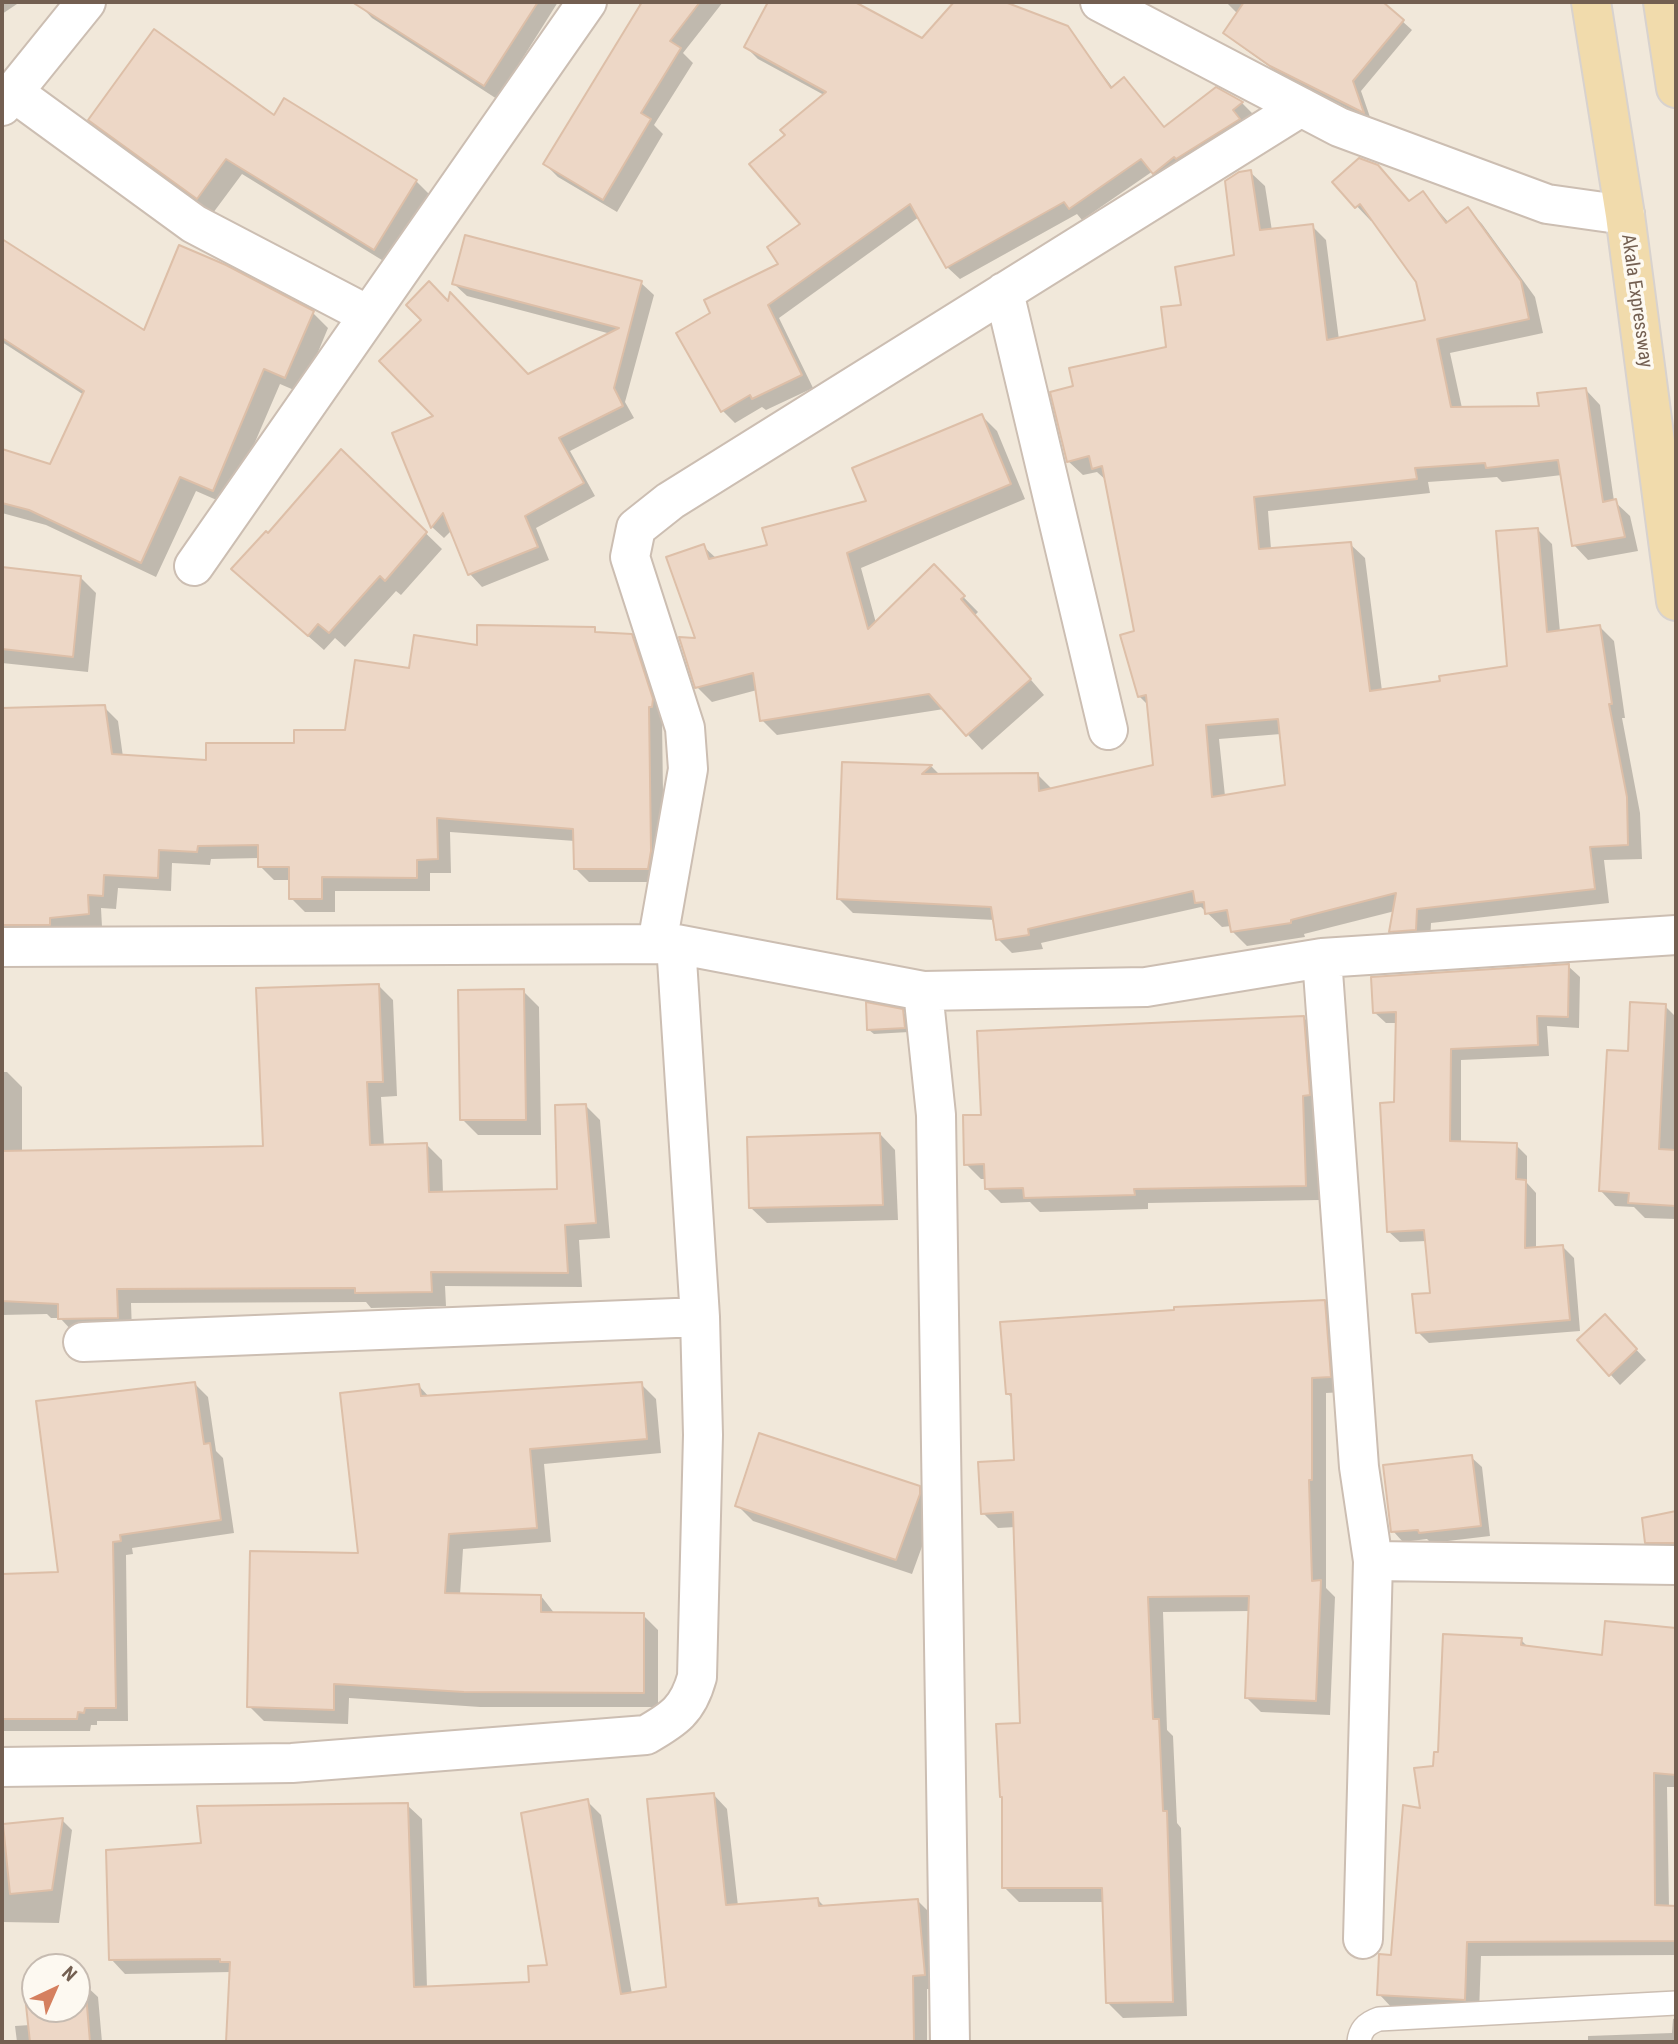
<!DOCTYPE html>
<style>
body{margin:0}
#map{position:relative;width:1678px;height:2044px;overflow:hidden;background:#faf5eb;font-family:"Roboto Condensed",sans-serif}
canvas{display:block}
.frame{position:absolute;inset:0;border:4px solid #735f51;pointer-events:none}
.north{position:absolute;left:21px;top:1953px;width:70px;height:70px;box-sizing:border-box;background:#fdf9f1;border:2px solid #c6bbb1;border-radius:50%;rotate:44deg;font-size:19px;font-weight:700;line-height:28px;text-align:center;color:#735f51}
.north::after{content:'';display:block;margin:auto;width:24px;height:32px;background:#d5805f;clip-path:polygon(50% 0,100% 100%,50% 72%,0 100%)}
</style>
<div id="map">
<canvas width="1678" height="2044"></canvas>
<div class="frame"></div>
<div class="north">N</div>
</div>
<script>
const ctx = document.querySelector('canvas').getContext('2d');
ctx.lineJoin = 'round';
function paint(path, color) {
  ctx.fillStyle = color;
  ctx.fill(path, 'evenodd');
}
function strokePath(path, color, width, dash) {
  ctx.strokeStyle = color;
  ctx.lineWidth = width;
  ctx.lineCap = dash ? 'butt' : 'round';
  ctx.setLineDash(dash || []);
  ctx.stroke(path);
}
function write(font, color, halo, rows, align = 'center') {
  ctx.font = font + ' "Roboto Condensed",sans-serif';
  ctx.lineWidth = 7;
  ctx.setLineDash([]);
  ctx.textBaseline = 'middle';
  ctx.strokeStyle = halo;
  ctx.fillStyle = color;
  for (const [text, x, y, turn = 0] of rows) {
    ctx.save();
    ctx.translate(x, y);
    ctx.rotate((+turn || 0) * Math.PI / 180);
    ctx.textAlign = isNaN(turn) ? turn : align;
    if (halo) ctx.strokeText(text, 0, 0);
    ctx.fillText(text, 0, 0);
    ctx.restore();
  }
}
paint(new Path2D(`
 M2,2H1676V2042H2ZM35,1967H77V2009H35Z`), '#f1e8da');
paint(new Path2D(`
 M2,2H20L2,14Z
 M357,2H558L497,99L372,18Z
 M637,2H723L683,53L693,63L654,125L663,134L617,212L558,177L545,164L641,6Z
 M770,2H851L922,41L956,2H1002L1067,27L1113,88L1124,79L1165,128L1216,89L1242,103L1254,115L1167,185L1153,171L1082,220L1077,214L960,279L947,267L919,217L779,318L813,388L766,410L762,407L735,423L723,411L712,313L781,265L802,224L787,135L824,95L758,59L746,47Z
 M1226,2H1337L1353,15L1365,2H1381L1412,30L1361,91L1371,120L1281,75L1235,42L1226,33L1238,14Z
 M284,101L416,181L432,197L390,265L242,174L213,213L106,135L91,120L274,117Z
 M1377,166L1410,202L1423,193L1449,223L1468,209L1482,224L1535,297L1543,333L1450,353L1462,408H1541L1586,390L1600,405L1614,501L1630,516L1638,551L1588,560L1574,545L1562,475L1502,482L1497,477L1428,482L1430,493L1268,511L1271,549L1350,544L1365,558L1382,691L1442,683L1509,667L1538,530L1552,544L1560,632L1599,626L1614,641L1625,718H1622L1640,813L1642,859L1604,860L1609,903L1431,923L1430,944L1405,945L1391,931L1395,911L1304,934L1305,937L1247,946L1232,931L1231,926L1222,927L1201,907L1041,943L1043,949L1012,953L998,939L995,920L853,913L838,898L844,764L932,767L941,776L1038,775L1053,790L1155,767L1149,706L1139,696L1136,632L1107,481L1097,472L1083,475L1068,461L1075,388L1168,348L1183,307L1236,257L1250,172L1265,186L1272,231L1312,226L1326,240L1339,340L1427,322L1418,282L1373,219L1371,221L1334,182ZM1281,734L1287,786L1225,796L1219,739Z
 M2,241L144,332L313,313L328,328L301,393L280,384L228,505L196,491L156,577L46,525L2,513V451L51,466L84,395L2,342Z
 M641,283L654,295L625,402L634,418L570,451L595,496L536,528L549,560L482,587L470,574L452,530L444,538L432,527L394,434L528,376L611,334L467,296L454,284Z
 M982,416L997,431L1025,499L861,568L876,623L934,567L978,612L975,615L1044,695L982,750L944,709L777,735L762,720L757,690L712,702L697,687L703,546L717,559L769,546L868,502Z
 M341,451L442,549L401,595L396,591L345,647L335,638L324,650L249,584L268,536Z
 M2,569L80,577L96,593L88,672L2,663Z
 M594,629L598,634L631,636L645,650L662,720L664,866L662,882H589L575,868V841L450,832L451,873H430V891H335V912H305L291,898V880H274L260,866V858L211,859L210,865L172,863L171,891L118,888L116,909L101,908L102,927L2,942V781H37L2,770V709L104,707L118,721L123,757L208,762L346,731L410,670L478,647Z
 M1568,966L1580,977L1579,1028L1547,1026L1549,1056L1461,1060V1143L1516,1145L1527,1156V1183L1536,1193V1249L1563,1247L1574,1258L1580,1331L1429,1343L1418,1332L1432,1295L1427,1241L1400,1242L1388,1231L1398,1023H1386L1374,1012Z
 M378,985L393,1000L397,1096L381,1097L384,1146L427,1145L442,1160L443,1194L559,1191L585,1105L600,1120L610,1238L579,1240L582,1287L445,1286L446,1306L371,1308L366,1302L131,1303L132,1332L75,1334L60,1318H51L47,1314L2,1315V1072H7L22,1087V1153L265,1148Z
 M523,991L539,1007L541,1135H478L462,1119Z
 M1665,1006L1676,1017V1219L1645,1218L1634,1207L1615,1206L1601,1191L1629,1053Z
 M902,1011L907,1016L909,1032L874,1034L869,1030Z
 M1304,1018L1318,1032L1320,1200L1148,1203V1209L1040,1212L1030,1202L1001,1203L986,1188V1179H981L966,1164L983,1116L1152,1023Z
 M880,1134L895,1150L898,1220L767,1223L751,1208Z
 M1324,1301L1339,1316L1345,1392L1326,1393V1588L1335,1597L1330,1715L1261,1712L1246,1697L1250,1611L1163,1612L1167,1730L1173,1736L1177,1823L1181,1828L1187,2016L1123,2018L1108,2003L1104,1902H1019L1004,1887L1022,1725L1016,1527L998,1528L983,1513L1015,1462L1013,1399L1008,1394Z
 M1615,1327L1646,1360L1620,1385L1610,1374Z
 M195,1384L208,1397L216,1451L223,1458L234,1533L132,1548L133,1554L126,1555L128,1721H97V1725H91L90,1731H2V1576L60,1574Z
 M641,1384L656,1399L661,1453L544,1464L551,1542L463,1549L460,1595L541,1596L555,1614L643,1615L658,1630V1707H480L349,1698L348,1724L264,1721L249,1706L360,1555L419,1386L430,1398Z
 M1471,1457L1482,1467L1490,1536L1431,1543L1427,1539L1403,1542L1393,1531Z
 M919,1487L935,1503V1511L912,1574L753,1521L737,1505Z
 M1676,1513V1557L1661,1556L1646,1542L1643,1519Z
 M1607,1622L1676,1629V1787H1667L1669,1908H1676V1991L1675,1955L1481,1956L1479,2013L1393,2009L1379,1994L1392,1956L1422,1810L1439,1753L1521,1640L1529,1648L1603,1657Z
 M713,1794L727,1809L738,1906L818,1900L825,1907L918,1901L932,1915L938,1989H927V2042H228L231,1972L125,1974L111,1959L203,1844L407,1805L422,1819L427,1988L531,1984L549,1967L587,1801L601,1815L632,1994L668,1989Z
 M62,1820L72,1830L59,1923L2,1922V1826Z
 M77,1984H84L98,1997L102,2042H17L15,2026L30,2025L35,1988V2009H77Z
 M1676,2018V2042H1588V2036L1672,2033L1673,2019Z`), '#0003');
const building = new Path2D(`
 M352,2H538L484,86Z
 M642,2H700L670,41L681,48L641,113L651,119L603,200L543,164Z
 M768,2H855L922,38L954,2H1005L1068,26L1111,88L1124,77L1164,127L1216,87L1243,102L1233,110L1240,119L1176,159L1174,157L1153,174L1141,159L1069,209L1064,202L946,268L910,204L768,305L802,375L752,399L750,395L721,412L676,333L710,313L704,300L778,264L767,247L800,224L749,164L785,135L780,130L826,92L744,47Z
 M1244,2H1383L1404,20L1353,81L1364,113L1270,66L1223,33Z
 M154,29L274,115L284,98L417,180L374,250L226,159L197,199L88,120Z
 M1359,158L1378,165L1409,201L1423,191L1446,223L1468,207L1521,281L1529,319L1437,339L1451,407L1539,406L1537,393L1586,388L1603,502L1616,499L1625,537L1572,546L1558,460L1486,468L1485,463L1415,468L1417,479L1254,497L1259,549L1351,542L1370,691L1440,681L1439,676L1507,666L1496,531L1538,528L1547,632L1600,625L1612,704H1609L1627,797L1628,845L1590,847L1595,889L1417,909L1416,930L1389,932L1396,893L1291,920V923L1231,932L1227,910L1205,914L1204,902L1195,903L1193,891L1028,929L1029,935L996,940L991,907L837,899L842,762L932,765L922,774L1038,773L1039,791L1153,765L1146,695L1138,697L1120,635L1134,631L1102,466L1092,469L1089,456L1067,462L1050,392L1073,386L1069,368L1166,347L1161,307L1181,305L1175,267L1234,255L1225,181L1239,172L1251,170L1260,230L1313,224L1327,340L1425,320L1416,282L1360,204L1355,208L1332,182ZM1278,719L1285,785L1212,797L1206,725Z
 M465,235L642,281L614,388L623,406L559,438L584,483L525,516L538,547L468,575L443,513L431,528L392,433L433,416L379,361L421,320L406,305L429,281L448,301L450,292L528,374L619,328L452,284Z
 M2,239L144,330L179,245L226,265L314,311L285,378L264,369L213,491L180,477L141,563L29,510L2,503V449L50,464L84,391L2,338Z
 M982,414L1011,484L847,553L868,629L934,564L965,596L961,599L1031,679L966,736L929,694L760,721L753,673L695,688L679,637L695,638L666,557L704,544L709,559L767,545L762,528L866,501L852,468Z
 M341,449L427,532L385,581L380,576L329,633L318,624L308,636L231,569L266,531L268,533Z
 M2,567L81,576L73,657L2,649Z
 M477,625L595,627V632L632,634L653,699L652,707H649L651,851L648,869H574L573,829L437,818L438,859L417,860V878L322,877V899H289V867H258V845L198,846L197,852L159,850L158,878L104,875L103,896L88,895L89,914L50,918V925H2V708L105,705L112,754L206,760V743H294V730H345L355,660L409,668L414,635L477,645Z
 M1569,964L1568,1017L1537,1016L1538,1045L1451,1049L1450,1141L1517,1143L1516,1179L1526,1180L1525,1248L1563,1245L1570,1320L1416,1333L1412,1294L1430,1293L1424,1230L1387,1232L1380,1103L1394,1102L1396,1012L1373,1013L1371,977Z
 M379,984L383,1082H367L370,1145L427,1143L429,1192L557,1189L555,1105L586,1104L596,1223L565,1225L568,1273L431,1272L432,1292L355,1293V1288L117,1289L118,1318L58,1319V1304L2,1301V1151L263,1146L256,988Z
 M524,989L526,1120H460L458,990Z
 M866,1002L903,1009L905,1028L867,1030Z
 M1630,1002L1666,1004L1659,1149L1676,1150V1206L1628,1203L1629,1193L1599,1191L1607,1050L1628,1051Z
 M1304,1016L1310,1095L1303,1096L1306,1186L1134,1189L1135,1195L1024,1198L1023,1188L985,1189L984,1164L964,1165L963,1115H981L977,1031Z
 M880,1133L883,1205L749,1208L747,1137Z
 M1325,1300L1331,1377L1312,1378V1480H1309L1312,1581L1321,1580L1316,1701L1245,1698L1249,1596L1148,1597L1153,1719H1159L1163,1811H1167L1173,2002L1106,2003L1102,1888H1002V1797H1000L996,1724L1020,1723L1013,1512L981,1514L978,1462L1014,1460L1011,1394H1006L1000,1322L1174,1310V1307Z
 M1605,1314L1637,1349L1609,1376L1577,1340Z
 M195,1382L204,1444L210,1443L221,1520L120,1535L121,1541L113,1542L116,1708H85L84,1713L78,1712L77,1719H2V1574L58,1572L36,1401Z
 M642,1382L647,1439L530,1449L537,1528L449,1534L445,1593L541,1595V1612L644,1613V1693L464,1692L334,1684V1710L247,1707L250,1551L358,1553L340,1393L419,1384L421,1396Z
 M759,1433L920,1486V1494L896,1560L735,1506Z
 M1472,1455L1481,1526L1419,1533L1418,1530L1391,1532L1383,1465Z
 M1676,1511V1543H1645L1642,1518Z
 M1605,1621L1676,1628V1775L1654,1773L1655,1905L1676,1906V1941L1467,1942L1465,2000L1377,1995L1379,1954L1391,1955L1403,1805L1420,1808L1414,1768L1433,1766L1434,1752H1438L1443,1634L1522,1638L1521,1645L1602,1655Z
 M714,1793L726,1905L818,1898L819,1906L918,1899L925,1975L913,1976L914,2042H226L230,1962H220V1959L109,1960L106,1850L201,1843L197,1806L408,1803L414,1987L529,1982L528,1966L547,1965L521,1813L588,1799L621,1994L666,1987L647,1799Z
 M63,1818L52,1890L10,1894L3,1824Z
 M85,1982L90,2042H30L24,1987L35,1986V2009H77V1983Z`);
paint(building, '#edd7c6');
strokePath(building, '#ddbfa8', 2);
const lane = new Path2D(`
 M1359,2042C1360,2029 1367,2023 1379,2019L1676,2003`);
const street = new Path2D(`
 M1100,2L1339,127L1547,204L1625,215
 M13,92L194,224L368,315
 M2,106L86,2
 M1004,292L1108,730
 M194,566L587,2
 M657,944L688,769L685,728L630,557L636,528L670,501L1301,107
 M2,947L676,944L923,991L1146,987L1322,958L1676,935
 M1322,958L1359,1467L1373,1561L1363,1939
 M923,991L936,1115L950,2042
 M83,1342L700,1317
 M1373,1561L1676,1565
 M2,1767L292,1763L646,1735C674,1719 688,1710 697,1677L703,1435L700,1317L676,944`);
const primary = new Path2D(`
 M1591,2L1625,215L1676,601
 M1663,2L1676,88`);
strokePath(lane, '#ccbeb2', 26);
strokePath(street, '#ccbeb2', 42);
strokePath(primary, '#d8d2ce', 42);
strokePath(lane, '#fff', 23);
strokePath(street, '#fff', 38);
strokePath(primary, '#f1dbac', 38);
write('19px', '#735f51', '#fdf9f1', [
 ["Akala Expressway",1636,301,82]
]);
</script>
